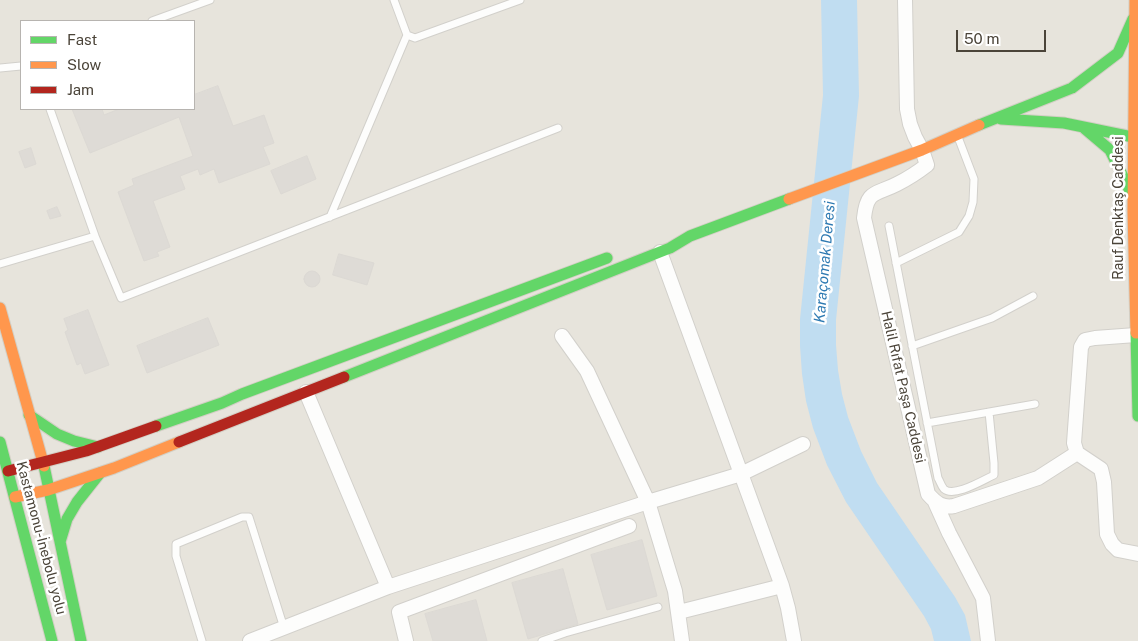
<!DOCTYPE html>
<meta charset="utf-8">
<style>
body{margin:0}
#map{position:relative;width:1138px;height:641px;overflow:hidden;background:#f4f2ee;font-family:"Public Sans",sans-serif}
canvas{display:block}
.legend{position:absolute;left:20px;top:20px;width:175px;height:90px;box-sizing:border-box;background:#fff;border:1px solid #b7b4b0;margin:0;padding:6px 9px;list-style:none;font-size:15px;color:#4b4439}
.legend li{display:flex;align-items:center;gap:10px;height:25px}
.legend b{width:25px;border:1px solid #b7b4b0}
.scale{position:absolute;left:956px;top:30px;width:90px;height:22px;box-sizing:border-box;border:2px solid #4b4439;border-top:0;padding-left:6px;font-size:15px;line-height:18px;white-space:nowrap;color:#4b4439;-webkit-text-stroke:4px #fff;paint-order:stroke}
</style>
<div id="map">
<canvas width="1138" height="641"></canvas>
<ul class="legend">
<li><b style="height:6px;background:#63d668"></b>Fast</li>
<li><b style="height:6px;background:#ff974d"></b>Slow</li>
<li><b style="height:6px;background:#b3261e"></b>Jam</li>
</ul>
<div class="scale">50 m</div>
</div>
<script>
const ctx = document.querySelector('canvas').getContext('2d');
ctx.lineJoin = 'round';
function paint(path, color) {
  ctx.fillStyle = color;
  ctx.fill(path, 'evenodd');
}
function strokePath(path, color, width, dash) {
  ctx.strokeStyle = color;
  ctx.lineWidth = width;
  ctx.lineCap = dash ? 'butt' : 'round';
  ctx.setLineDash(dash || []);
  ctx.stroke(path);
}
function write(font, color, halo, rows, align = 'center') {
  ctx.font = font + ' "Public Sans",sans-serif';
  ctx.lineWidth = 5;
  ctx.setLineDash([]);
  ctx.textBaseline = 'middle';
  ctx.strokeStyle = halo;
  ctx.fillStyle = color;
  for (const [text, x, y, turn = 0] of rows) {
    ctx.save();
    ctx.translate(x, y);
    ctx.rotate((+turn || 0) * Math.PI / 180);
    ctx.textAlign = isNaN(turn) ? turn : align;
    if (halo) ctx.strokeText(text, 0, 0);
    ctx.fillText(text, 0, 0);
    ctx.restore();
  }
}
paint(new Path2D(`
 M0,0H1138V641H0ZM21,21H194V109H21Z`), '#e7e4dc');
paint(new Path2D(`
 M821,0H857L859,96L836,320V345L838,370L842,394L848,417L861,451L877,483L955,597L965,615L971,641H934L931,629L924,616L846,502L827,465L813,428L806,401L802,374L800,346V319L823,95Z`), '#c0ddf1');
const building = new Path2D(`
 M218,86L233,126L264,115L274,143L263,147L270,164L219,183L214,169L200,175L198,169L180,176L185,189L153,201L170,247L157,252L159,256L144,261L118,192L134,185L132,179L193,156L179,117L90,153L72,109H102L104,115L119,109H194V95Z
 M31,148L36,164L25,168L19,152Z
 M307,156L316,179L281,194L271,171Z
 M57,207L61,216L50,219L47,211Z
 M339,254L374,263L367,285L333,275Z
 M304 279a8 8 0 1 1 16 0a8 8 0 1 1-16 0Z
 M88,310L109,365L85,374L81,363L77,365L65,332L68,330L64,319Z
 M208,318L219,345L147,373L137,346Z
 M642,540L657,596L607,610L591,555Z
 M563,569L578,624L528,639L512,583Z
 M476,600L487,641H433L425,614Z`);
paint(building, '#dedbd6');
strokePath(building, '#dcd9d4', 1);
const lane = new Path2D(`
 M394,0L407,35L415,38L520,0
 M152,21L210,0
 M0,68L21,66
 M330,217L407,35
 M889,226L938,478C940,481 941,486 944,489C954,498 983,480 994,475V463L989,412
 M95,236L121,298L558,128
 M896,263L959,232L969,216L973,202L974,179L958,137
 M0,264L95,236L50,109
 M912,346L992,318L1033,296
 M927,423L1035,404
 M202,641L176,556V544L242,517H249L284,628
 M542,641L565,633L658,607`);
const street = new Path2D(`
 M905,0L907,109L910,124L915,137L922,150L927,165C918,172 907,179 897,184C876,195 867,189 864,218L928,494C936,503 942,508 954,506L1038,478L1077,453
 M660,252L782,586L788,608L794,641
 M1136,335L1095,338L1085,340L1081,347L1074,443L1077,453L1101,469L1104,482L1107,534L1112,544L1118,550L1138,554
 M562,336L587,371L648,502L675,591L682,641
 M935,502L949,533L983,598L988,641
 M388,587L648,502L741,474L803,444
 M679,612L782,586
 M250,641L388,587L306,392
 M406,641L399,612L629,526`);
const fast = new Path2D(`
 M1001,119L1064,123L1138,138
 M979,125L1072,88L1118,53L1133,19
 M1084,128L1110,150L1133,197
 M1136,333L1138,416
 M344,377L670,248L690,236L789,199
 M29,415L57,434L74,441L98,447
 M156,426L222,403L242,394L607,258
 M0,442L52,641
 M44,466L81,641
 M60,542L67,519L77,502L100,473`);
const slow = new Path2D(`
 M1135,0L1133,211L1136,333
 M789,199L922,150L979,125
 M0,308L44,466
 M15,497L48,490L114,468L179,442`);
const jam = new Path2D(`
 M179,442L344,377
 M8,471L86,451L156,426`);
strokePath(lane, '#d2d0cb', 9);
strokePath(street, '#d2d0cb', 16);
strokePath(fast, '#d3cfc5', 13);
strokePath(slow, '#d3cfc5', 13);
strokePath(jam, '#d3cfc5', 13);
strokePath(lane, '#fdfdfc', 7);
strokePath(street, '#fdfdfc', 14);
strokePath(fast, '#63d668', 11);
strokePath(slow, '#ff974d', 11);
strokePath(jam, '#b3261e', 11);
write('14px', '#4b4439', '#fff', [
 ["Rauf Denktaş Caddesi",1119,208,-90],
 ["Halil Rıfat Paşa Caddesi",903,387,77],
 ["Kastamonu-İnebolu yolu",41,538,75]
]);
write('italic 15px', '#2e7ab2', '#fff', [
 ["Karaçomak Deresi",825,262,-85]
]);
</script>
